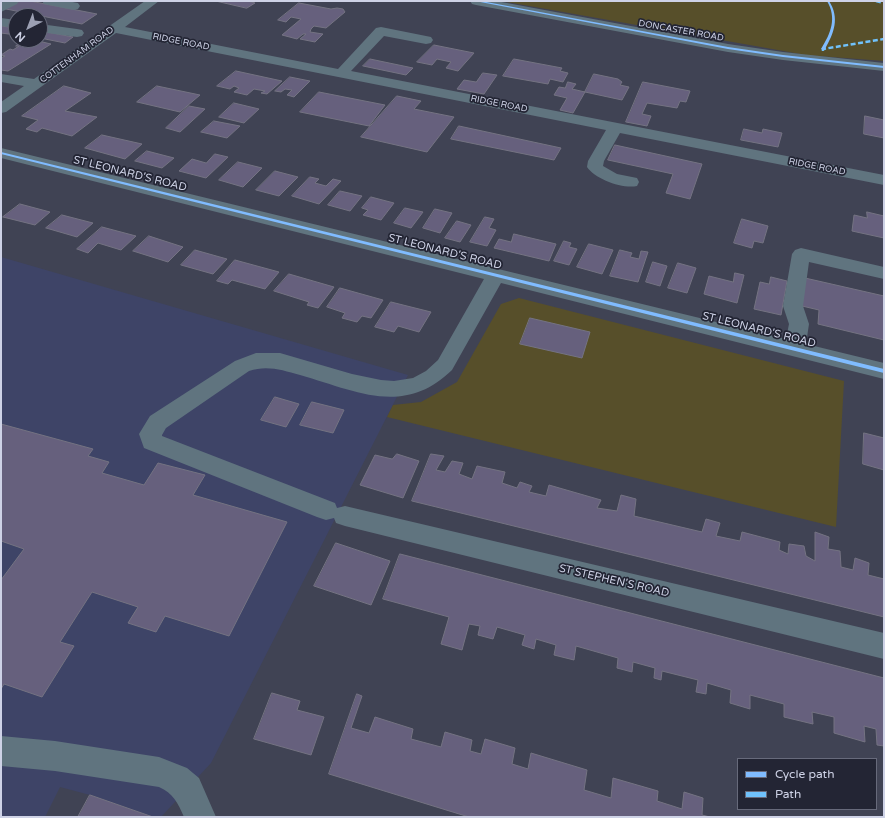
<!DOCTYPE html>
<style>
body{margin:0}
#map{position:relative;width:885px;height:818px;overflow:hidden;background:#404354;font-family:"Varela Round",sans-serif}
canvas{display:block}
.frame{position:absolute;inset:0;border:2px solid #ced2e6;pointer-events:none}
.legend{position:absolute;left:737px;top:758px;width:140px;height:52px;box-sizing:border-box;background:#232534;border:1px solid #676a7b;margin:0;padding:5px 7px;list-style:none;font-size:12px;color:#ced2e6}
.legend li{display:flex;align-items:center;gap:8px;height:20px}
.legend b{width:20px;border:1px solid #676a7b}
.north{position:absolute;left:8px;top:8px;width:40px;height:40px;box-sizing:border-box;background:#232534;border:1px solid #676a7b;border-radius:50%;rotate:222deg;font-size:11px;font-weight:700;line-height:16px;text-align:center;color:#ced2e6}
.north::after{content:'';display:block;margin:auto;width:14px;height:18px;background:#9ca0b3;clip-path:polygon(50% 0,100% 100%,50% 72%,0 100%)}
</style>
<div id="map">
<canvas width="885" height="818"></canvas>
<div class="frame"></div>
<ul class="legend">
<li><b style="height:5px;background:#80bcff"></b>Cycle path</li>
<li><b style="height:5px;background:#70c2fc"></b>Path</li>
</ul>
<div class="north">N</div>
</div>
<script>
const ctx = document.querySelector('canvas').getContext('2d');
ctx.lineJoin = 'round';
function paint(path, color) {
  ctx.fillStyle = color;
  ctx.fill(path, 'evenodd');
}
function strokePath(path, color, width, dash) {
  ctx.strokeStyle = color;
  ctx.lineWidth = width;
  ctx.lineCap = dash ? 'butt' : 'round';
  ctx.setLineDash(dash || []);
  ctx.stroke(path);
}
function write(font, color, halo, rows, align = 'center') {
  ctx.font = font + ' "Varela Round",sans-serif';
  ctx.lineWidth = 3.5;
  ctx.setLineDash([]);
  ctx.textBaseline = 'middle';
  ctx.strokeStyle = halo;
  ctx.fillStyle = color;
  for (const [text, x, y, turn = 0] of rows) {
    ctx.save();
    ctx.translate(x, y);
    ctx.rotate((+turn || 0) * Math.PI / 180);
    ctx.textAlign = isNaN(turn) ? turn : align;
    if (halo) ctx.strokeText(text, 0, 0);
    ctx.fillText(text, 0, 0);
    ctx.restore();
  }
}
paint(new Path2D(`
 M1,257L408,375L211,763L161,817H153L90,795L60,787L45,817H1Z`), '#3e4467');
paint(new Path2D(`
 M501,1H884V61L806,55Z
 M519,298L844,381L836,527L387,417L393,405L421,402L457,382L501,304Z`), '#574f2a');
const building = new Path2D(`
 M20,1H30L97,14L82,24L6,9Z
 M216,1H248L255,3L247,8Z
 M299,3L331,9L337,8L343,9L345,12L326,28L314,26L311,29L310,32L323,34L315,42L300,39L306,34H303L297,39L282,35L301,19L291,17L286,22L278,20Z
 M1,26L16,28V35L1,33Z
 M40,31L47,32L73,37L65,43L40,38Z
 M24,40L30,42L34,40L51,44L8,71L1,70V58L5,56L1,55L10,49L13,50L19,46H16Z
 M434,45L474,53L458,71L446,68L451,62L437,59L432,65L417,62Z
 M370,59L413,68L406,75L363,66Z
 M514,59L562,68L560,71L568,73L563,82L550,79L548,84L503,76Z
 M236,71L282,81L267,94L261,93L265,91L254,89L247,95L234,92L239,88L234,86L230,89L217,86Z
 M483,73L497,75L484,94L457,89L464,80L476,82Z
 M594,74L618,79L622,82L620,85L629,87L622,100L585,92Z
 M290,77L310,81L294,97L287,95L292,90L285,89L281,92L275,91Z
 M568,82L576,84L572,89L585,92L573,113L560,110L567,98L554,95L559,87L565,88Z
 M643,82L690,91L686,102L680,101L677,108L647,103L642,114L651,116L647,126L626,122Z
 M64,86L91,93L65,111L97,117L72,136L42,128L37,132L26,129L38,120L22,116Z
 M157,86L200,95L180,112L137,102Z
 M319,92L385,105L369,126L300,112Z
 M397,96L421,101L414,109L454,117L427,152L361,137Z
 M234,103L259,109L244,123L219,117Z
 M189,106L205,109L180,132L166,128Z
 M865,116L884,120V138L864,134Z
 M214,121L240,126L227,138L201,132Z
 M459,126L561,148L554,160L451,139Z
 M744,129L762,133L763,129L782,133L778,147L741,140Z
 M102,135L142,144L125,159L85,148Z
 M615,145L702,164L690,199L666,193L673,174L608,160Z
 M147,151L174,158L162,168L135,161Z
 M215,154L228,157L206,178L179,171L192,159L206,163Z
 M238,162L262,168L243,187L219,180Z
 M275,171L298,177L279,196L256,190Z
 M310,177L319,179L315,183L326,186L333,179L341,181L319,204L292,196Z
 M340,191L362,196L350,211L328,205Z
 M371,197L394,203L381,220L363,215L368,210L362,208Z
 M20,204L50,212L35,225L3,217Z
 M405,208L423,212L411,228L394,223Z
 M435,209L452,213L440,233L423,228Z
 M867,212L884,216V238L852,231L854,215L867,218Z
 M62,215L93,223L77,237L46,228Z
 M485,217L494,219L489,228L496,230L487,246L470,242Z
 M742,219L768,226L763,243L754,241L752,248L734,243Z
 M457,221L471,225L460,242L445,238Z
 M102,227L136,236L121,250L98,243L88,253L77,249Z
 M514,234L556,244L549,261L494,248L499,239L511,242Z
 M149,236L183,247L168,262L133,251Z
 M564,241L571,243L569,247L577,249L569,265L554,261Z
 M589,244L613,250L602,274L577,267Z
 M195,250L227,259L213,274L181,265Z
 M620,250L632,253L630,257L639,259L641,251L648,252L638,282L610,276Z
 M235,260L279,272L265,289L232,280L228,284L217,281Z
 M653,262L667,266L660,286L646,282Z
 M678,263L696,268L687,293L668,288Z
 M735,273L744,275L737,303L704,294L709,276L733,282Z
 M289,274L334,287L318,308L307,305L309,302L274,291Z
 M771,277L787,281L781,315L754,309L760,282L769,284Z
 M805,278L884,296V340L818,324L819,310L802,306Z
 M340,288L383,300L371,318L362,316L357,322L342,318L345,313L327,307Z
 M391,302L431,312L419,332L398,326L394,332L375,327Z
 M530,318L590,332L582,358L520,344Z
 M275,397L299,404L286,427L261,420Z
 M312,402L344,410L333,433L300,425Z
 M1,424L93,449L88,456L109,462L102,473L144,485L158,463L205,475L193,495L287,522L229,636L165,616L156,632L128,623L138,607L92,592L60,642L74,646L42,697L4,684L1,689V580L24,549L1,541Z
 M864,433L884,438V470L863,464Z
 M397,454L419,461L403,498L360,485L375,455L392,459Z
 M431,454L444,456L436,470L445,472L452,461L463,463L459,474L472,479L477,466L505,472L502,483L517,488L520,482L532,486L529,492L546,496L549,485L601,500L597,508L617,511L621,495L636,499L634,516L702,532L706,519L720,523L716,536L740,541L742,532L780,542L779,550L788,554L789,544L804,546L806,556L815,561V532L829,537L828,549L840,551L841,567L853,570L855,558L869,563L868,575L884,579V617L412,501Z
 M336,543L390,561L371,605L314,586Z
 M400,554L884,678V746L877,745L876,729L864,726L865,742L834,733V717L812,712L813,724L784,717V704L750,695V709L730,703L731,690L707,683L706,694L696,692L698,680L662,671L661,680L654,678L655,668L633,662L632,672L617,668L618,658L576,646L574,660L554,655L556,645L536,639L534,649L522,645L525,635L497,627L493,639L478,635L480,626L469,624L462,650L441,644L449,617L383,599Z
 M272,693L300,701L297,710L324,717L311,755L254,739Z
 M357,694L362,696L351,728L369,733L375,717L413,729L411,739L441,747L445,732L472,740L470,751L481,754L485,739L515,748L512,764L528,769L531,753L587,770L584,790L611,798L613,778L658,791L657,801L682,809L684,792L703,798L702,815L710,817H469L329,774Z
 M90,795L153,817H78Z`);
paint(building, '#66607d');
strokePath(building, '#747382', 1);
paint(new Path2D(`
 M4,1H19L17,4L1,12V3Z
 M42,1H67L78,3L80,6L78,9L74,10L44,4Z
 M145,1H159L125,27L338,69L376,28L381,27L431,37L433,40L431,43L426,44L384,36L351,71L884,175V185L620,133L604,161L603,166L617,174L637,178L639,182L637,186C622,189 595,179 587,167L588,161L606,130L116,33L6,112L1,113V102L24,86L1,82V74L34,79Z
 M470,1H496L728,44L783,52L884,63V71L783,60L728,52L476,5L472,4Z
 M1,18L16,20V28L1,26Z
 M40,24L77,29L82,30L84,33L82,36L77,37L40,32Z
 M1,148L786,339L789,324L783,306L792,254L795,250L801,248L884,267V279L809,262L803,306L809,324L806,344L884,363V379L501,283L452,370C404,417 356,391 300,375C282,370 267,365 249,371L166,428L162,435V436L335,503L337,508L345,506L884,633V659L345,526L336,523L334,518L326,520L317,517L144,448L139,434L150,416L235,361L256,353H280L352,374L381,380L394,381L413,378L426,371L438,360L484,279L1,158Z
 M1,736L55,741L159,757L187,768L199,778L216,817H184C178,803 173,793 159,787L55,771L1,766Z`), '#60747f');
strokePath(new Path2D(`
 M876,1L884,3
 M823,51V49L884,39`), '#70c2fc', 2.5, [5, 2.5]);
paint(new Path2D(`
 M475,1H481L728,47L783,55L884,66V68L783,57L728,49Z
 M827,1H829C840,18 834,33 825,49L823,50L821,49C831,33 837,18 827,1Z
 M1,152L884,369V373L1,154Z`), '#80bcff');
write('9px', '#ced2e6', '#232534', [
 ["DONCASTER ROAD",681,31,10],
 ["RIDGE ROAD",181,42,11],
 ["COTTENHAM ROAD",77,55,-36],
 ["RIDGE ROAD",499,104,11],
 ["RIDGE ROAD",817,167,11]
]);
write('11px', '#ced2e6', '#232534', [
 ["ST LEONARD'S ROAD",130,174,14],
 ["ST LEONARD'S ROAD",445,252,14],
 ["ST LEONARD'S ROAD",759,330,14],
 ["ST STEPHEN'S ROAD",614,581,13]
]);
</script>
